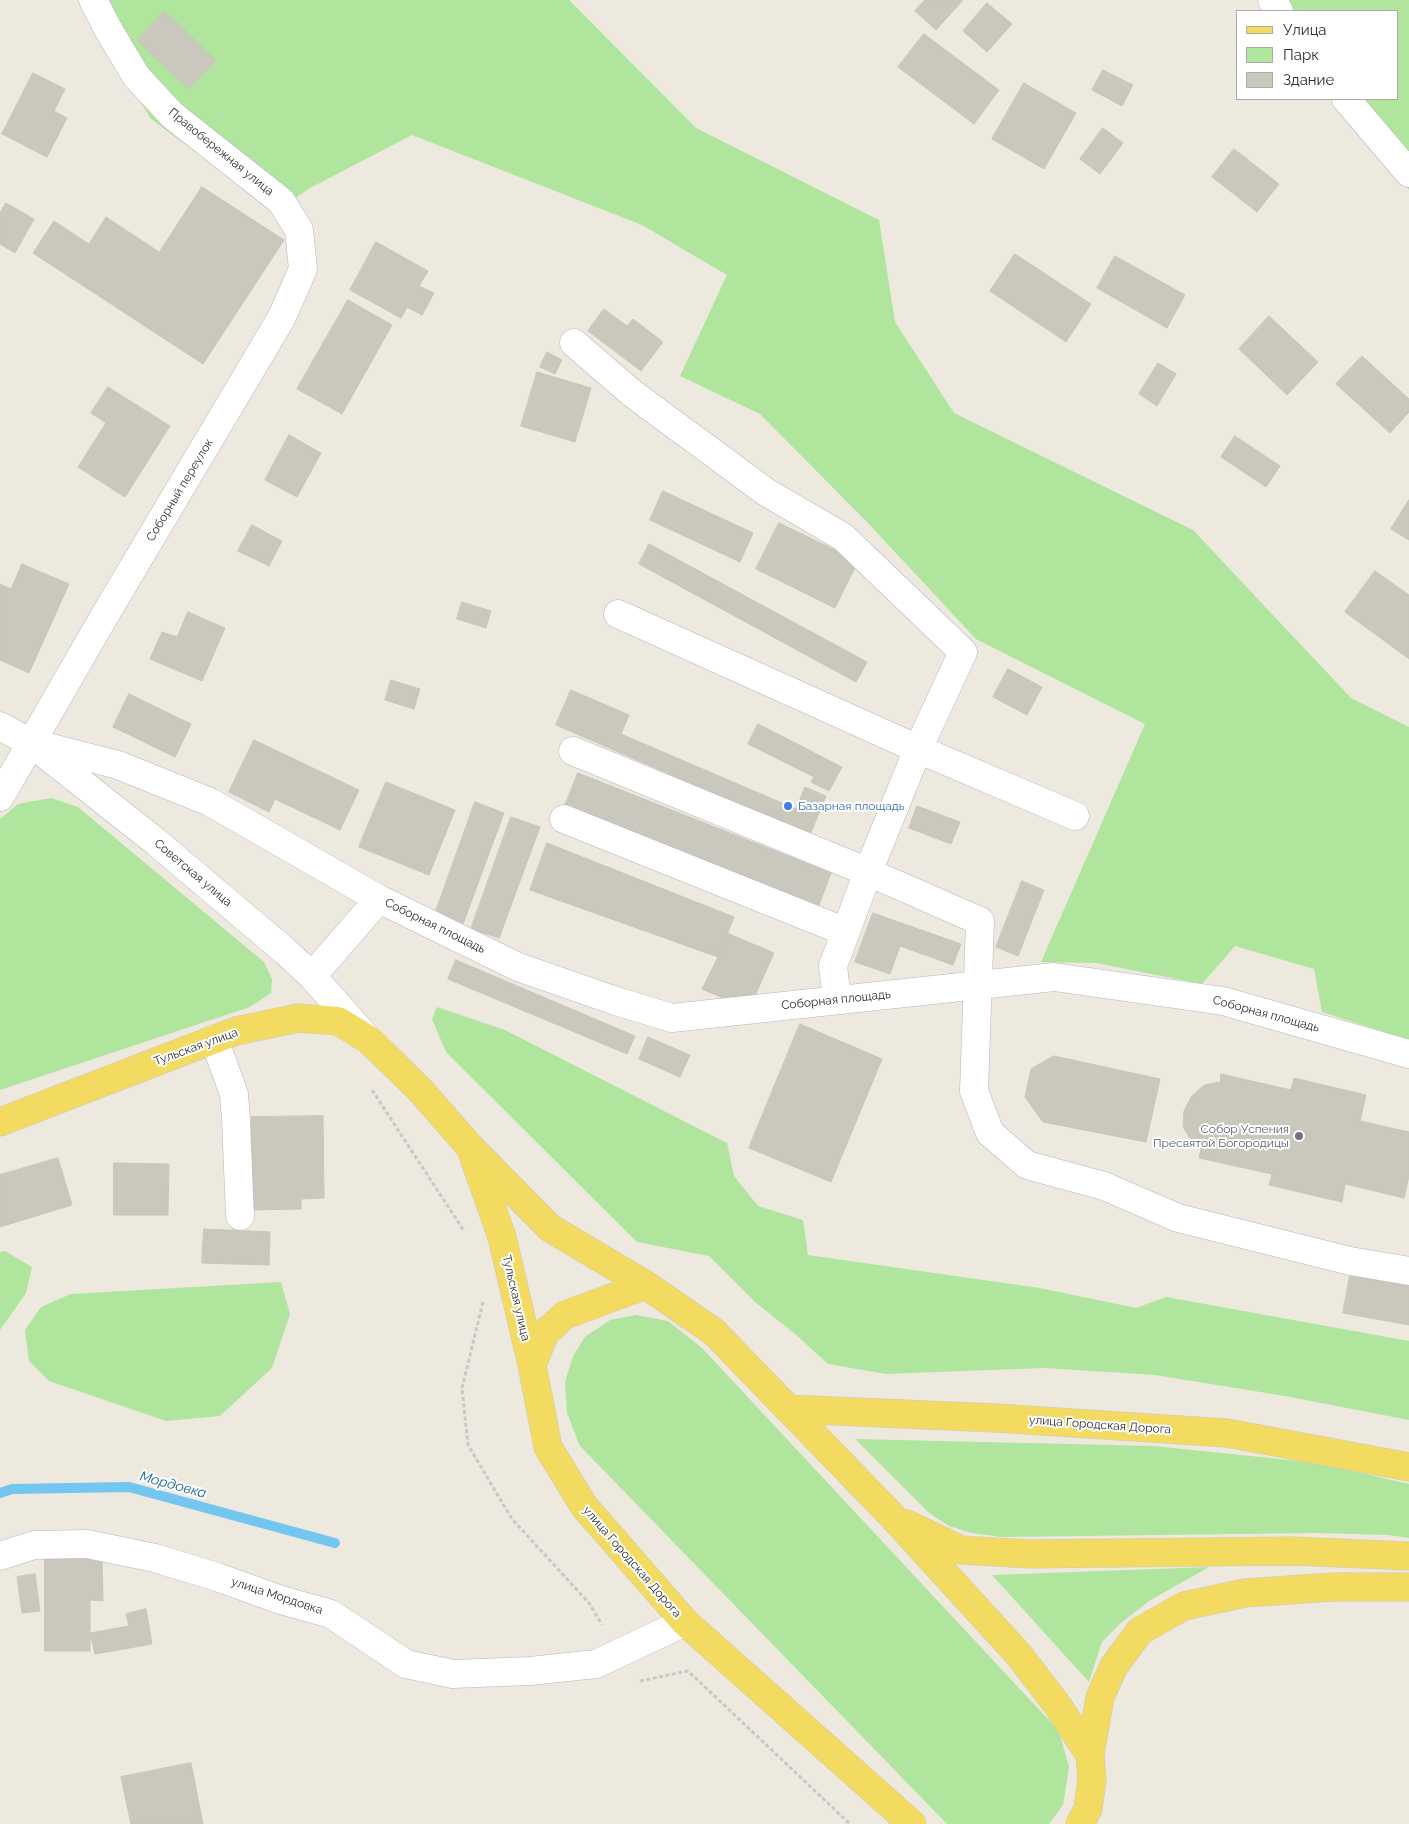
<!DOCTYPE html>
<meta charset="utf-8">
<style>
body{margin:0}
#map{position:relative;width:1409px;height:1824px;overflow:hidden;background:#eee9df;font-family:Raleway,sans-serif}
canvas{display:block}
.legend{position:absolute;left:1236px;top:10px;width:162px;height:90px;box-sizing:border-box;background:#fff;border:1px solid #ababab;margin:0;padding:6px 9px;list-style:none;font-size:15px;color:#2d2d2d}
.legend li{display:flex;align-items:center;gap:10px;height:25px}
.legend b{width:25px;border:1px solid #ababab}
</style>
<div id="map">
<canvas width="1409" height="1824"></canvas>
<ul class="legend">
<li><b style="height:6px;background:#f2db60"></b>Улица</li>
<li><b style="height:14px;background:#afe59c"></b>Парк</li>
<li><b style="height:14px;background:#cac7bd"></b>Здание</li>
</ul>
</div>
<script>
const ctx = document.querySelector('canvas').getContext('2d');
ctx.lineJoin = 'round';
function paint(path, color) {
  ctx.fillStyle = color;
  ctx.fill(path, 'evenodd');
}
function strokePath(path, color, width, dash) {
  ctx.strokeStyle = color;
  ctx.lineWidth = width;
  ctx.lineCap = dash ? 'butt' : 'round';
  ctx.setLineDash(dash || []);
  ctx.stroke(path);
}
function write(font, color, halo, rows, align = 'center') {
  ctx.font = font + ' Raleway,sans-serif';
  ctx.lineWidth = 4;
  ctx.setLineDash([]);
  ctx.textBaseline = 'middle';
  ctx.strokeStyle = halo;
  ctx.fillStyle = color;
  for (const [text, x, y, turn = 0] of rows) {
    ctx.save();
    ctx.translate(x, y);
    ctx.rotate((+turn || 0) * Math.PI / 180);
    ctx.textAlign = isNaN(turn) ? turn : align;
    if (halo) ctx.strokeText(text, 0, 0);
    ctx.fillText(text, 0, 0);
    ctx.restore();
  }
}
paint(new Path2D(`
 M80,0H569L696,128L879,220L895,322L954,413L1193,530L1351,698L1409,727V1040L1322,1012L1314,969L1235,946L1202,984L1096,963L1041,962L1145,724L976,639L867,522L760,414L680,376L727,275L642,225L412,135L310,188L276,211L151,119L96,32Z
 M1258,0H1409V190L1333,99H1398V11H1264Z
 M51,798L78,807L264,962L272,979L271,993L250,1007L0,1090V819L18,804Z
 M437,1007L505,1030L727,1143L734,1176L758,1206L803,1220L808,1255L1040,1288L1136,1308L1166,1297L1409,1341V1420L1285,1396L1155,1375L1044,1368L886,1374L828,1364L794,1333L756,1303L709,1256L637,1242L446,1052L432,1019Z
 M5,1251L32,1267L26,1293L0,1330V1252Z
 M281,1282L290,1314L272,1368L220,1416L166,1421L49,1381L29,1361L25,1330L41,1307L71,1294Z
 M636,1315L668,1321L702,1348L1059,1731L1069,1767L1063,1805L1049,1824H947L580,1446L567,1413L565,1382L573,1356L585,1337L610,1320Z
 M855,1439L1154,1446L1318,1463L1409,1484V1538L1387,1535L1317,1533L1001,1537L972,1533L949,1526L929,1513Z
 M1209,1567L1149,1601L1121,1623L1102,1642L1089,1682L992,1575Z`), '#afe59c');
strokePath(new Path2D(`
 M0,1493L12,1489L129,1487L335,1543`), '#72c6f0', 10);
const building = new Path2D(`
 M925,0H963L936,30L915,11Z
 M987,3L1012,24L987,52L963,31Z
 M165,11L216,61L188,89L137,40Z
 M924,34L999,90L974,124L898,67Z
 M1103,70L1133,85L1122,106L1092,90Z
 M33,73L65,89L54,111L67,118L47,157L2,134Z
 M1024,83L1076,113L1044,169L992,139Z
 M1103,128L1123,143L1100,174L1080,159Z
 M1234,149L1279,184L1257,212L1212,177Z
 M202,187L284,240L203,364L33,253L54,221L89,244L106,217L159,252Z
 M6,203L34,219L15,253L0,244V213Z
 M376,242L428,271L419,286L434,293L422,315L407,307L401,318L350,290Z
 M1015,254L1091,304L1066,342L990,291Z
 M1115,256L1185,295L1167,328L1097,288Z
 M348,300L392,325L342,414L297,389Z
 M604,309L627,326L633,319L663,342L641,371L588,331Z
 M1269,316L1318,362L1287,395L1239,349Z
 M547,352L562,360L555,374L540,367Z
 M1362,356L1409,399V412L1390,433L1336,384Z
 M1158,363L1176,374L1157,406L1139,394Z
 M537,372L591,388L575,442L521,426Z
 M108,387L170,426L125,497L78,467L106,423L91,413Z
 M289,435L321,453L297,497L265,480Z
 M1235,436L1280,466L1266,487L1221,457Z
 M663,491L753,533L740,562L650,520Z
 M1409,500V540L1391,529Z
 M779,523L858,561L835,608L756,569Z
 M252,525L282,541L269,566L238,551Z
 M649,544L867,662L856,682L639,564Z
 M22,564L69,584L29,673L0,660V584L11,589Z
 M1375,571L1409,595V659L1345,612Z
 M462,602L491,611L486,628L457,619Z
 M188,612L225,628L202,681L150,659L162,632L177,637Z
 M1008,669L1042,687L1027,715L993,697Z
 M391,680L420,689L414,709L385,700Z
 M571,690L629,715L621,734L796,809L805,787L826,796L810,835L556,725Z
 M129,694L191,724L175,757L113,727Z
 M758,724L842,767L829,791L811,782L814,777L748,744Z
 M254,740L359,790L340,830L275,799L269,812L229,792Z
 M578,773L831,873L816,913L562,813Z
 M386,782L455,810L429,875L359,847Z
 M475,802L504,813L463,924L435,914Z
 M917,806L960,822L951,844L909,828Z
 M511,817L540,827L499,938L471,929Z
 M547,843L734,917L718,957L530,890Z
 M1022,881L1044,890L1018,956L996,947Z
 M873,913L961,944L953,965L900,946L890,974L855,962Z
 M727,933L774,953L749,1009L702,989L718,957Z
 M456,960L635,1036L627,1054L448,979Z
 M800,1024L882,1059L831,1182L749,1148Z
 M648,1037L690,1055L680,1077L639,1059Z
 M1054,1056L1160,1079L1146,1142L1043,1122L1025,1097L1031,1069Z
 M1221,1074L1291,1090L1294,1078L1366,1095L1360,1121L1409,1132V1176L1404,1198L1345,1184L1342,1202L1269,1185L1272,1174L1199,1158L1201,1149L1191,1140L1183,1127L1184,1111L1191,1097L1204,1085L1220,1082Z
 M323,1116L324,1198L301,1199V1209L252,1210L251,1117Z
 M58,1158L72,1205L0,1227V1175Z
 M114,1163L169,1164L168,1215H114Z
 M204,1229L270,1232L269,1265L202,1263Z
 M1350,1276L1409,1286V1325L1343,1313Z
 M45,1558H102L103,1601L90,1600V1651H45Z
 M35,1574L40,1611L22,1613L17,1577Z
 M146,1609L152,1644L95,1654L90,1633L129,1626L126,1614Z
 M191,1763L203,1824H131L121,1777Z`);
paint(building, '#cac7bd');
strokePath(building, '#cac5b8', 1);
const minor = new Path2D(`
 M1272,0L1279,11
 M1346,99L1409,173
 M574,343L633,394L766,492L843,537L963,652L918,749L868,872L833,966L837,1000
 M618,614L918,749L1075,816
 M0,726L31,743L155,841L285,951L312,976L366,1037
 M40,745L118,765L210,802L379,899
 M573,751L868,872L980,921L974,1091L990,1133L1027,1165L1104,1186L1178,1218L1350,1261L1409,1271
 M0,797L105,615L282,317L303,269L299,230L281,201L172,115L136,76L108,29L93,0
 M564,819L846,932
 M312,976L379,899L518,967L616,1001L672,1018L1054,977L1223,1001L1409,1054
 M214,1039L234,1094L236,1120L240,1216
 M0,1556L34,1545L87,1544L155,1558L217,1577L281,1600L331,1614L406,1664L453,1674L530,1671L596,1664L685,1622`);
const major = new Path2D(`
 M0,1122L236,1031L298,1018L338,1021L369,1040L421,1091L470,1147L550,1228L646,1285L714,1332L894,1518L1019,1655L1058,1706L1090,1755
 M473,1155L502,1237L532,1365L548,1447L584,1506L685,1622L912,1824
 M532,1365L545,1333L565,1315L646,1285
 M788,1409L996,1418L1227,1433L1409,1467
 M907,1524L961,1550L1030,1554L1292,1551L1409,1556
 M1080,1824L1088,1809L1092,1779L1090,1755L1100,1697L1114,1666L1140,1631L1184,1606L1245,1593L1333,1587H1409`);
strokePath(minor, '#b3b4c0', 29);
strokePath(major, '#c8c8c8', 29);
strokePath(new Path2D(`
 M372,1090L464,1231
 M483,1302L462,1388L468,1445L512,1519L589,1603L602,1625
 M640,1681L688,1671L850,1824`), '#c8c8c8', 3, [4, 2.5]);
strokePath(minor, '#fff', 28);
strokePath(major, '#f2db60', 28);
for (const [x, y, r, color] of [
 [788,806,5,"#3f7fe0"],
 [1299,1136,5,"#6b7280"]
]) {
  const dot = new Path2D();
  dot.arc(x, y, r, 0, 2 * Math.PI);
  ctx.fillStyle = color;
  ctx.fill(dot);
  strokePath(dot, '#fff', 2);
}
write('12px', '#2d2d2d', '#fff', [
 ["Правобережная улица",221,152,39],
 ["Соборный переулок",180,490,-59],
 ["Советская улица",193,873,40],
 ["Соборная площадь",435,926,26],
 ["Соборная площадь",836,1000,-6],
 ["Соборная площадь",1266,1014,15],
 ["Тульская улица",196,1047,-20],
 ["Тульская улица",516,1298,77],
 ["улица Городская Дорога",1100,1425,4],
 ["улица Городская Дорога",632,1562,49],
 ["улица Мордовка",277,1596,18]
]);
write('12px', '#366cbe', '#fff', [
 ["Базарная площадь",798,806]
], 'left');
write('12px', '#5b616d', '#fff', [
 ["Собор Успения",1289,1129],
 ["Пресвятой Богородицы",1289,1143]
], 'right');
write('italic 14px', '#0c63a1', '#fff', [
 ["Мордовка",173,1485,15]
]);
</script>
